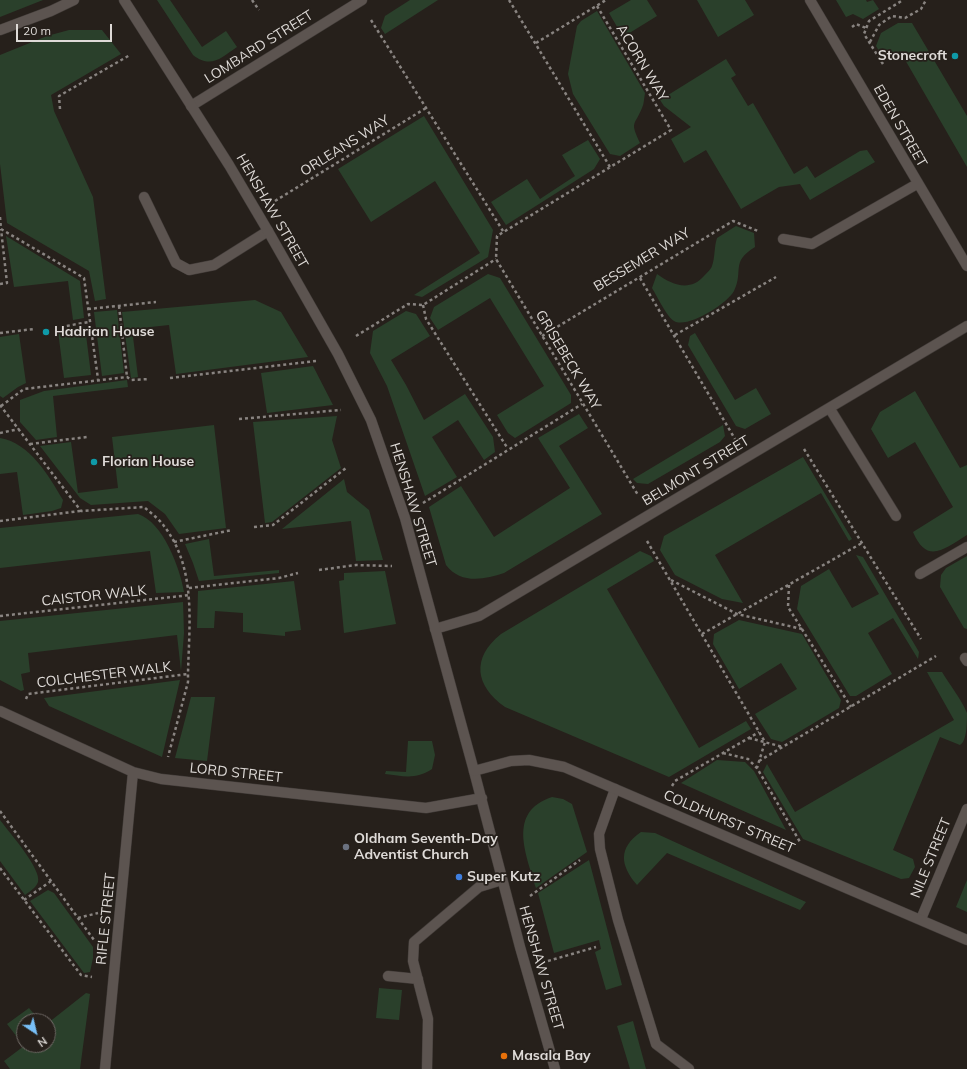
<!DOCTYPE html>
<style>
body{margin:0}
#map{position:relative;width:967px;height:1069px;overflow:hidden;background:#26201b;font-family:Mulish,sans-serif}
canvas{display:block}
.north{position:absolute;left:16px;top:1013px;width:40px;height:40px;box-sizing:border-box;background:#26201b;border:1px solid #706a66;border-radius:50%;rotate:145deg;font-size:11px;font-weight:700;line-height:16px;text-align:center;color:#dedad7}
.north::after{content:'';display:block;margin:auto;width:14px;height:18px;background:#78bff7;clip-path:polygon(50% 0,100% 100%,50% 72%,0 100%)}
.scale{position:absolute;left:16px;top:24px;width:96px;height:18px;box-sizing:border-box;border:2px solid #dedad7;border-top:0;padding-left:5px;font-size:12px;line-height:14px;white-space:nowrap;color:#dedad7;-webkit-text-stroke:3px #26201b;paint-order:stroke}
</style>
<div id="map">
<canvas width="967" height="1069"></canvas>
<div class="north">N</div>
<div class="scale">20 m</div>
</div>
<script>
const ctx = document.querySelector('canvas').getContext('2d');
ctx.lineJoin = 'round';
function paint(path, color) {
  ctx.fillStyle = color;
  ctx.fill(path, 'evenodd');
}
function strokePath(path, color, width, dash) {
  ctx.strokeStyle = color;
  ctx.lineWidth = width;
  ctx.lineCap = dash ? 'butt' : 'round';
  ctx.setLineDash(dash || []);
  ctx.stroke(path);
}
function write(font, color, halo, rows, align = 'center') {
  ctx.font = font + ' Mulish,sans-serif';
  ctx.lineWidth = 3.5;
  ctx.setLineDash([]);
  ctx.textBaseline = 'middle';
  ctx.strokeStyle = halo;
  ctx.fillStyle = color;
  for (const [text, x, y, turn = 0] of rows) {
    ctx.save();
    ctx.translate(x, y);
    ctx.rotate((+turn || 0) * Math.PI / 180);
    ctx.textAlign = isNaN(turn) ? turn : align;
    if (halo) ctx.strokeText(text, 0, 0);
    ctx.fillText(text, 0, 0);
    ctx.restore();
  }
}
paint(new Path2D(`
 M0,0H43L0,17Z
 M157,0H170L202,47L226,31L237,47C221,58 211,69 193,55Z
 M410,0H438L385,34L381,28L385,16Z
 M631,0H647L657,16L623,37L609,13Z
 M697,0H745L754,15L718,37Z
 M836,0H866L867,2L873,0L879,9L863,19L853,14L846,17Z
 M597,11L645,93C644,98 644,104 642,108C634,127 630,121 640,143L620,156L610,154L573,94L568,74L577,26L581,21Z
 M898,23H912L967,116V167L900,51L884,59L876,46L881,33Z
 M69,30H102L121,54L51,95L54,111L93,197L106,299L95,301L89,271L7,223L0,164V55L47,36Z
 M726,59L736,75L731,78L748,106L753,103L794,174L807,166L815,178L860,151L867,150L875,162L810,200L800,184L779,187L741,209L706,150L684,163L671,139L691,127L664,106L660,100Z
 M424,116L493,230L488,257L422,297L414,295L480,253L435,181L371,222L338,169Z
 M588,140L600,159L594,169L506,225L491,202L527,179L540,199L575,176L562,155Z
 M736,226L754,233L755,247C730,262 744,271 734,291C727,304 687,329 674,321C667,317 657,296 652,288L657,274C672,285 690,292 704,276C707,273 711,269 712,266C715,258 714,247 717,238Z
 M6,236L80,281L84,318L73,320L68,281L14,287Z
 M488,274L500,278L571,395V403L515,438L508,433L497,415L544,386L490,298L438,330L430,318L434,307Z
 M255,300L281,312L308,357L176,374L169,325L132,329L138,377L131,378L122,312Z
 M117,310L124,373L102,376L94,312Z
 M406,311L416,314L430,336L391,360L406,385L424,420L465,394L493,437L495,452L484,460L458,420L432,437L457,477L425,496L387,386L370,353L373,331Z
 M85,327L91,375L64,378L58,331Z
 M695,333L735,400L756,388L771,414L745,429L736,426L688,345L690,336Z
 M19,334L26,383L18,387L3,398L0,396V337Z
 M313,366L333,405L267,413L261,373Z
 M127,380L128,387L53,396L57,437L36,440L20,422V400L44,391Z
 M915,391L960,468L967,465V535C944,549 927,565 913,532L953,507L915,442L888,458L871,429L880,412Z
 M579,414L588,428L559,446L602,514L504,573C484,580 460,584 446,565L429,507L461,486L494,537L570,488L538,438Z
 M337,416L332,440L341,468L272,522L265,523L253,422Z
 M214,425L226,528L179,534L165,514L148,501L91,505L80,498L40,446L71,442L78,493L118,488L112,437Z
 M723,425L725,436L720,442L648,484L637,483L633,479Z
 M0,438C30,443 49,476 63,500L61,508L52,511L23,515L17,472L0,474Z
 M803,457L852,539L849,541L821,493L715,555L743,603L722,599L675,575L660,550L664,536Z
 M344,479L347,492L369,510L383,560L356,561L351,521L282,529Z
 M138,514C163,522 180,568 184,592L156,593L150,551L0,568V528Z
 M209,539L214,576L279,570V573L199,581L193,563L185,544Z
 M640,551L651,556L654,561L607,589L699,748L746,721L751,729L669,777L505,707C475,686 471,658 501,634Z
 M856,555L863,557L919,652L918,659L893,618L868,633L892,674L856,696H850L797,609L801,586L829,569L852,608L879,594Z
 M967,556V629L964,628L940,587L941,575L946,568Z
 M385,571L396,624L344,633L339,581L344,580V573Z
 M294,581L301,630L285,632V636L243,632V613L215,611L214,628H197L198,591Z
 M183,602L184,633L181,671L177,635L28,653L30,672L21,674L24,690L21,691L0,680V621Z
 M739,620L802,634L841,700L839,708L782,742L771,739L755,714L797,689L781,663L739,689L713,644L714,634Z
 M927,672H942C950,685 961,699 967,713C967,723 967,741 960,745L940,737L893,850L913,859L915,867L909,878L901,879L803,839L763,772L767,764L795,812L954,720Z
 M180,680L162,757L49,706L44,698Z
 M191,697H215L207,761L175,758Z
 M408,741H432L435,755L432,769C416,780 403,776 385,774L386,771L406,772Z
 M717,760L745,762L754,771L786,830L681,783Z
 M552,797L563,799L572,804L587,852L536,888C527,856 506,812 552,797Z
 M0,820C8,831 42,869 38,882C36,888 30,891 25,895L0,861Z
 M641,832L655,833L806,902L800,910L667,853L637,885C620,865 618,848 641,832Z
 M589,860L622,985L606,990L595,952L601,949L599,940L554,953L538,893Z
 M967,880V912L956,907Z
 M48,890L54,893L93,947V958L90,972L84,973L30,901Z
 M379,988L402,990L399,1020L376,1018Z
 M86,993L90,994L80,1069H10L4,1061L24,1046L7,1024L29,1008L40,1021H24V1045H48V1023Z
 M633,1021L646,1069H630L617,1026Z`), '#2a402b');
const lane = new Path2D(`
 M0,30L51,11L74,0
 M144,197L176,263L189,270L214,265L268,231
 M830,409L896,516
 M920,574L967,547
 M615,789L599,834L600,849L618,920L656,1044L689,1069
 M388,976L418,979
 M427,1069L428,1019L413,961L414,942L479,887L502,880`);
const street = new Path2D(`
 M810,0L967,266
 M191,106L362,0
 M783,239L812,244L917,184
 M435,629L479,616L967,326
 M965,658L967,661
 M0,711L133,772L161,779L426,808L482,798
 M474,771L520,947L555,1069
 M921,919L967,809
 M105,1069L133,772`);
const secondary = new Path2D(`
 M124,0L229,165L268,231L338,354L371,420L405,518L474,771L511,761L529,760L564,767L967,940`);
strokePath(lane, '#413b38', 11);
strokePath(street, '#413b38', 11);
strokePath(secondary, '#413b38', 11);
strokePath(new Path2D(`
 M252,0L259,10
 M509,0L610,167
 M597,6L671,130L497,236L496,259L638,495
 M371,20L503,231
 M852,27L856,24L866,28
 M870,42L879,25L892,16L905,18L921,9L926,0
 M536,43L606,0
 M883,64L864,34L869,21L903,0
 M60,109L59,96L130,55
 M275,201L426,108
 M0,217L1,229L84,278L98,379
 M640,278L735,439
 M0,284L7,283L1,229
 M423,305L426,319L508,449
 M119,306L127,377
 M88,309L156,302
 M55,328L89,322
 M0,333L34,329
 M675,335L776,277
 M356,336L408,304L423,305L496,259
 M542,336L733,221L758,231
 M170,378L316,361
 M0,405L81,511L144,507C151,513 159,519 164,526C197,569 189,624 188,674V682L168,757
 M1,406L24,389L127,377L131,380L149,379
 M239,419L341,410
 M0,433L19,429
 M30,444L87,437
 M804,449L921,639
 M423,503L582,404
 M0,521L80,511
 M254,527L273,525L346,468
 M647,541L765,742L757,768L800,842
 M174,542L232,530
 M319,570L356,565L392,566
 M671,580L737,614L802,629
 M789,585L788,607L851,707
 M189,588L279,578L298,573
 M0,616L190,595
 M702,634L862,543
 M26,699L28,694L188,674
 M749,738L783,747
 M723,753L748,759L757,768
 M759,761L936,656
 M672,786L675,781L759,732
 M0,811L94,940
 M0,868L81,975L92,977
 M530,896L580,860
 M24,900L51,881
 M78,918L98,913
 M548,961L596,947`), '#898481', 2.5, [3, 3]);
strokePath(lane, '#5c5450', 10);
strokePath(street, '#5c5450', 10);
strokePath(secondary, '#5c5450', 10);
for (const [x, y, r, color] of [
 [955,56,4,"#0f9aa8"],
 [46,332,4,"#0f9aa8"],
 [94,462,4,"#0f9aa8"],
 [346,847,4,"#6b7280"],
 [459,877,4,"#3f7fe0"],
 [504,1056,4,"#e8710a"]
]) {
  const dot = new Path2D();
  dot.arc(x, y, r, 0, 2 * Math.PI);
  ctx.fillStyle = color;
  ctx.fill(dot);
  strokePath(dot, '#26201b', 1.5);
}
write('14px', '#dedad7', '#26201b', [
 ["LOMBARD STREET",259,47,-32],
 ["ACORN WAY",642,63,59],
 ["EDEN STREET",900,126,60],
 ["ORLEANS WAY",345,146,-32],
 ["HENSHAW STREET",272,211,60],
 ["BESSEMER WAY",642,260,-31],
 ["GRISEBECK WAY",568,360,59],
 ["BELMONT STREET",696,471,-31],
 ["HENSHAW STREET",413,505,73],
 ["CAISTOR WALK",94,596,-6],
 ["COLCHESTER WALK",104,675,-7],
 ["LORD STREET",236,773,6],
 ["COLDHURST STREET",729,822,23],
 ["NILE STREET",931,858,-68],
 ["RIFLE STREET",106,919,-84],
 ["HENSHAW STREET",541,968,74]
]);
write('bold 14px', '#dedad7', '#26201b', [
 ["Stonecroft",947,56,"right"],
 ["Hadrian House",54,332],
 ["Florian House",102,462],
 ["Oldham Seventh-Day",354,839],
 ["Adventist Church",354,855],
 ["Super Kutz",467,877],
 ["Masala Bay",512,1056]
], 'left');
</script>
